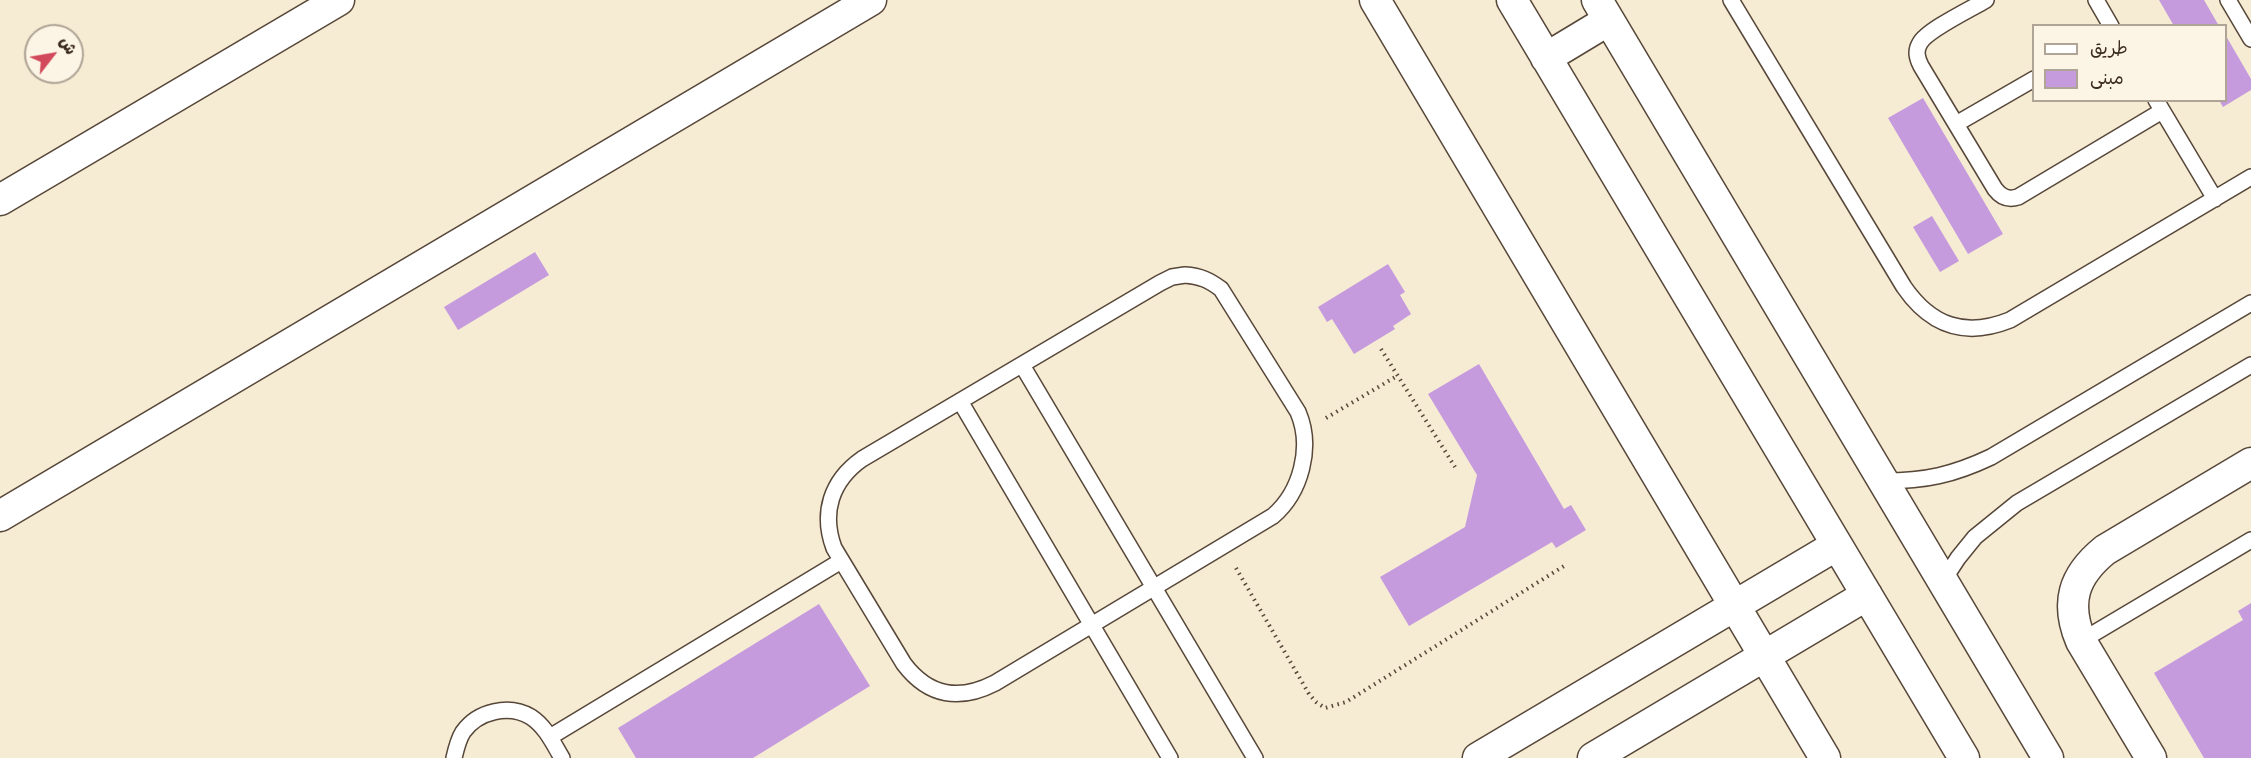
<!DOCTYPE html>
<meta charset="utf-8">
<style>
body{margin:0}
#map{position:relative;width:2251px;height:758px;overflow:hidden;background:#f6ebd3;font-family:"Shantell Sans","Playpen Sans Arabic",sans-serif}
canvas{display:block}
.legend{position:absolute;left:2032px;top:24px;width:195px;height:78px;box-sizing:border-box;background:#fcf5e5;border:2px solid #afa495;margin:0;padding:8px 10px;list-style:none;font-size:18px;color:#3b2a1e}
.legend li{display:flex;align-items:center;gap:12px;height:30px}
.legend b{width:30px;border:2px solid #afa495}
.north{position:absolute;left:24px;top:24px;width:60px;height:60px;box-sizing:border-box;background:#fcf5e5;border:2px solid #afa495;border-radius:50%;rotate:59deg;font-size:16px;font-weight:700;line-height:24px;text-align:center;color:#3b2a1e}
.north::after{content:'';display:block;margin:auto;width:21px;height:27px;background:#d1495b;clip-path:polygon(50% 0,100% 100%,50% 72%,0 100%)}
</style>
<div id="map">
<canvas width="2251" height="758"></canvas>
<ul class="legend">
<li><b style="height:8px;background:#fff"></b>طريق</li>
<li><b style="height:16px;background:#c59bde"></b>مبنى</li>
</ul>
<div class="north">ش</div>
</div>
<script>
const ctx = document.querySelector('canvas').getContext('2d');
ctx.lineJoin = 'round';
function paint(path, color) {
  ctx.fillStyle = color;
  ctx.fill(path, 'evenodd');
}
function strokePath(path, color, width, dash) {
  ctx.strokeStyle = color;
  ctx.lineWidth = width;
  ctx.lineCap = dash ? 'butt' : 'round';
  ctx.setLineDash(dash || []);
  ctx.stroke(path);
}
paint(new Path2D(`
 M2159,0H2204L2219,26H2174Z
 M2226,36L2251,79V90L2223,107L2219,100H2226Z
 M1923,98L2003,234L1968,254L1888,118Z
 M1932,216L1959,261L1940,272L1913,227Z
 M535,252L549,275L458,330L444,307Z
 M1388,264L1405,292L1400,295L1411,314L1393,326L1395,329L1354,354L1332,319L1327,322L1318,307Z
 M1479,364L1564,509L1571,505L1586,530L1556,548L1552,542L1409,626L1380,577L1465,527L1477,475L1428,394Z
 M2251,603V758H2204L2154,673L2243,620L2238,611Z
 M819,604L870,686L753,758H636L618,728Z`), '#c59bde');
const service = new Path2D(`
 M1731,0L1904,287C1931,326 1965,338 2010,320L2251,177
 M1986,0C1971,9 1927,30 1920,43C1915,51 1917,58 1921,66L1995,189C2001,197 2008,200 2018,197L2162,111
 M2096,0L2111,26
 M2228,0L2251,39
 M2156,100L2215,199
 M1956,124L2034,79
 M1185,275C1200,276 1209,280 1221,289L1298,412C1313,447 1301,492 1273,516L995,683C960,701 929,697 904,664L834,548C821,513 831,481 862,459L1160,283L1172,277Z
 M1022,365L1255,758
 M960,401L1170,758
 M1884,481C1925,481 1953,475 1991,457L2251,303
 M1943,581L1958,558L1975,537L2017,503L2251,365
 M2081,641L2251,540
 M550,737L841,561
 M454,758C456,749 458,740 463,732C478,711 509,704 531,717C546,727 553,743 562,758`);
const minor = new Path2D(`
 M1375,0L1825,758
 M1512,0L1964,758
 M1597,0L2048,758
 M1546,58L1609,20
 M0,200L339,0
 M0,516L871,0
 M1478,758L1837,545
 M1593,758L1867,595
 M2151,758L2081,641C2065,603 2073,576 2105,550L2251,463`);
strokePath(service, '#574739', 18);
strokePath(minor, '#574739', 33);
strokePath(new Path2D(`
 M1381,349L1455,467
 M1326,418L1397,376
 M1236,568L1309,694L1316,702L1325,708L1346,702L1564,566`), '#574739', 4, [1.5, 4.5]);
strokePath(service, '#fff', 15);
strokePath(minor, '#fff', 30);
</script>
